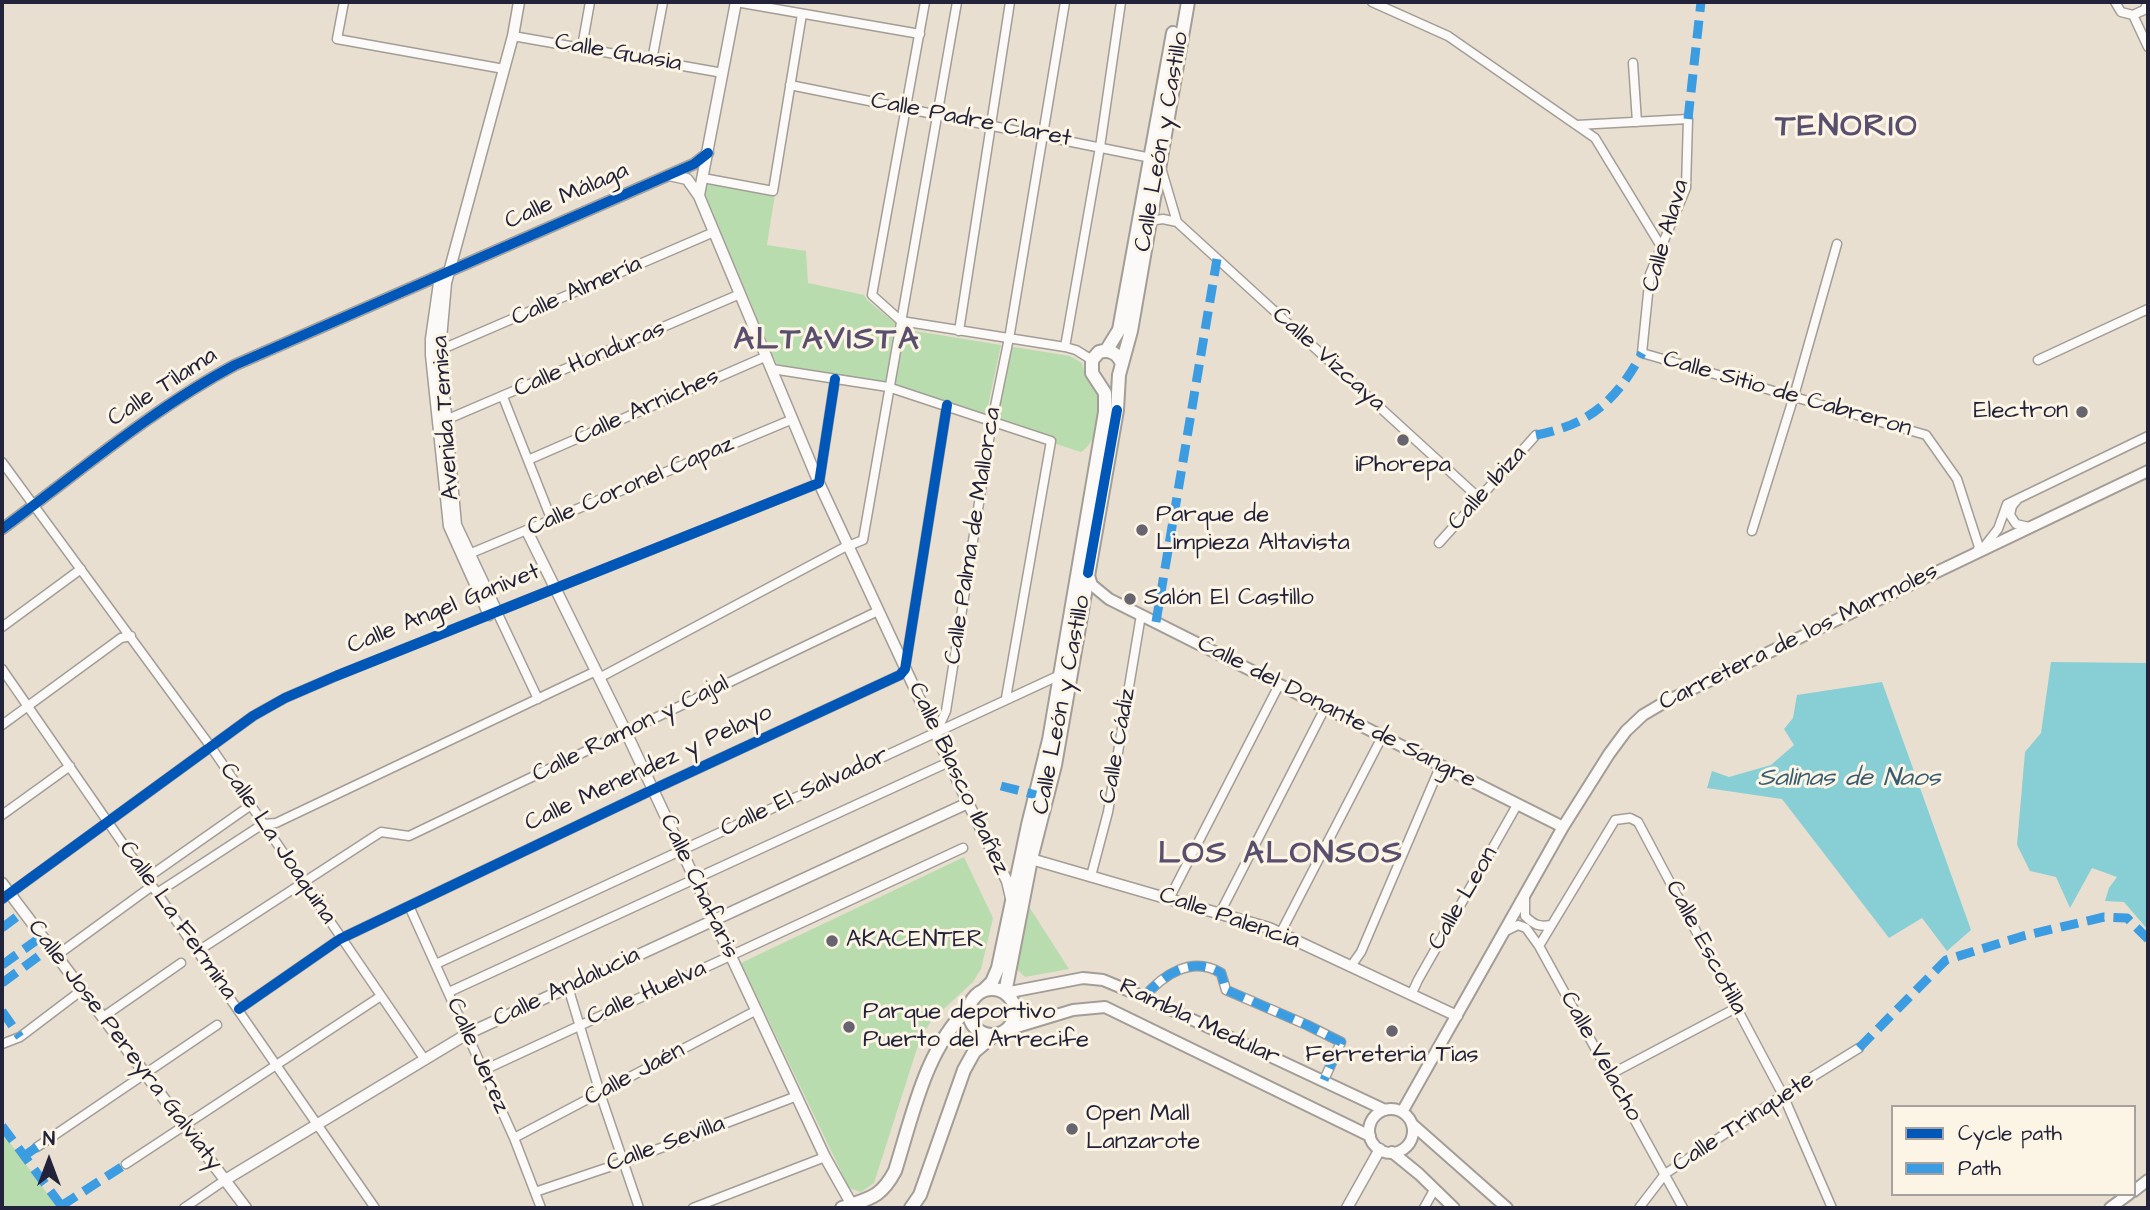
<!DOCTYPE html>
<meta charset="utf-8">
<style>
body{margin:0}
#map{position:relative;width:2150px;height:1210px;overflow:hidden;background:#e8dfd0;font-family:"Architects Daughter",sans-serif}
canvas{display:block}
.frame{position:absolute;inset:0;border:4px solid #22223b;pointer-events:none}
.legend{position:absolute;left:1891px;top:1105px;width:245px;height:91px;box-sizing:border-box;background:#fcf5e5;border:2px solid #a5a1a1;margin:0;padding:9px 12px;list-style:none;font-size:21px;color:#22223b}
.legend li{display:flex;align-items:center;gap:14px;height:35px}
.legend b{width:35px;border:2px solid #a5a1a1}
.north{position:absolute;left:14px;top:1126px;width:70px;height:70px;-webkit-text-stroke:5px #fcf5e5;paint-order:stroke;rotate:0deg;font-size:19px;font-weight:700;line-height:28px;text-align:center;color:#22223b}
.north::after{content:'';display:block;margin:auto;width:24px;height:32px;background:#22223b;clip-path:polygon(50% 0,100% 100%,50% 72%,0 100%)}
</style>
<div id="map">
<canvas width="2150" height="1210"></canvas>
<div class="frame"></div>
<ul class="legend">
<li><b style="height:9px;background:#0057b8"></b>Cycle path</li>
<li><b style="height:9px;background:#3c9ce2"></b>Path</li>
</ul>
<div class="north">N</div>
</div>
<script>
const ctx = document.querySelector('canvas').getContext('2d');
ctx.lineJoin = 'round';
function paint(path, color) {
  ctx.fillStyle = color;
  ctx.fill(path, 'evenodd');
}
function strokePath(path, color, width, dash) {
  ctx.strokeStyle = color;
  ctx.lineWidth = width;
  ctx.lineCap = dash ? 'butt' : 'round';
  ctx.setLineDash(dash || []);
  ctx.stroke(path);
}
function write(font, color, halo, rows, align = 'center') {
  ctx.font = font + ' "Architects Daughter",sans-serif';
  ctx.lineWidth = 6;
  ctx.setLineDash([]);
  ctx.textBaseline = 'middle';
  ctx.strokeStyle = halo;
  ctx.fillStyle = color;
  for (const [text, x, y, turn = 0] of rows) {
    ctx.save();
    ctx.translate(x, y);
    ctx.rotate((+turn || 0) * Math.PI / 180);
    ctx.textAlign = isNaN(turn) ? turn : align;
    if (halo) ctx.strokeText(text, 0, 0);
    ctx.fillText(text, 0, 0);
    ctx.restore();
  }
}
paint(new Path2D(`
 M706,182L775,194L767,245L806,251L808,283L864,295L867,300L895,323L885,384L777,365L704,192Z
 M903,329L1001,345L986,415L894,385Z
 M1014,347L1070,356L1082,363C1084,368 1084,374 1087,379C1091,385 1097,390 1100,397C1105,413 1095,444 1081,452L1056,444V437L996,417L1010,349Z
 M964,857L993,918L981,969L973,982L933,1019L921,1036L874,1183L861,1192L849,1188L741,963Z
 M1028,905L1069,969L1025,977L1016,968Z
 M2,1132L58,1208H2Z`), '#b9dcae');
paint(new Path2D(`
 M2051,662L2146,663L2148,666V930L2124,902L2105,901L2109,888L2117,877L2092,868L2070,908L2056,877L2030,871L2017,845L2025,752L2041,733Z
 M1882,682L1971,930L1947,951L1922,918L1889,938L1782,799L1707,788L1712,771L1729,777L1771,765L1794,745L1784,729L1793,718L1797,695Z`), '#87cfd5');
const minor = new Path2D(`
 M344,2L337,39L504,69
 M736,2L920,34
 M925,2L872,295L901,321L1065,347L1076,350L1092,360
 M1372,2L1448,36L1595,138L1662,248
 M2115,2L2121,12L2133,15L2144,10L2148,3
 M2133,15L2148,47
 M513,36L723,73
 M582,47L590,2
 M652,60L663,2
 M1633,63L1637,122
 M790,85L1151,158
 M1577,125L1688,119L1686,188L1650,274L1642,353L1926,435L1957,479L1979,547L1976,553
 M1162,171L1177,222L1479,498
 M703,178L773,191L802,14
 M1149,221L1163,219L1177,222
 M959,331L1010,2
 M1065,347L1100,147L1121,2
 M440,350L714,232
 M2038,360L2148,309
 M772,369L888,387L1051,441L1006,698
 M503,397L552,521
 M441,422L740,294
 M528,460L767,356
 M2,462L211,747L425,1060
 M2018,499L2012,506L2010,515L2016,524L2029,527
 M1752,531L1794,396L1837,244
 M1439,543L1536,435
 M1984,547L1998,529L2007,504L2148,436
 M469,554L793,419
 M497,612L538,699
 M2,627L81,569
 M2,669L375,1208
 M599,678L843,548L863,540L957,2
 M2,725L121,638L131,636
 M936,733L946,711L992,421L1010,333L1065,2
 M2,815L70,766
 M263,824L276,823L596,671
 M1091,876L1108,812L1141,615
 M147,878L251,805
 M157,893L263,824
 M1525,897V916C1534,925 1539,927 1551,925
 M2,899L253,716L285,698L336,676L819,483L835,379
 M1169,899L1279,685
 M409,906L514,1138L541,1208
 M1219,915L1325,708
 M1504,932L1518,925L1526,928L1539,946L1683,1208
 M1280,934L1382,737
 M1539,946L1615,820L1630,818L1638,822L1783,1095L1832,1208
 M198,951L381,832L409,836L878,611
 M56,956L152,886
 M436,964L1060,675
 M1351,966L1361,952L1440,767
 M568,987L600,1093L639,1208
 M449,992L949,762
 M1412,993L1418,980L1517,805
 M1144,997C1163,975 1192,955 1221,973L1226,990L1307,1025L1341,1042L1324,1080
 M239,1009L340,939L652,790L900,675L905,669L947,405
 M103,1017L181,963
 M2,1044L20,1037L82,990
 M484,1070L963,848
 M1611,1074L1736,1008
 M514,1138L755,1011
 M37,1147L217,1025
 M126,1164L381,996
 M535,1192L624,1162L797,1096
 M184,1208L225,1180
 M693,1208L825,1157
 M1424,1208L1434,1190
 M1639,1208L1665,1174L1783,1095L1859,1048`);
const tertiary = new Path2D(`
 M669,175L687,179L699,196L819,483L968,803L1007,881L1011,898
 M699,195L736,2
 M440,276L431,339V355L449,526L489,615
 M2,529C78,473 152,409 235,365L694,164L708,153
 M527,531L626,732L825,1157L852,1205
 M497,612L456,525L440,350L446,283L513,36L519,2
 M1031,859L1269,928L1457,1016
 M2,883L246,1208
 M225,1180L467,1034L968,803
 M1347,1208L1380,1149`);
const secondary = new Path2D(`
 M1088,573L1092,585L1109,599L1563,827
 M1005,993L1083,978L1103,980L1144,997L1385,1110
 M1007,1030L1073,1010L1105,1007L1370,1136
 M1369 1131a22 22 0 1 1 44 0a22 22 0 1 1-44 0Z
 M1402,1112L1563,827L1609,754L1626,731L1643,715L1665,702L2148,471
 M1412,1124L1507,1208
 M1392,1152L1419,1174L1454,1208
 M2134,1191L2148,1180
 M2110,1208L2129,1194`);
const primary = new Path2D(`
 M1106,351L1119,330L1173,33
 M969 1012a23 23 0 1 1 46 0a23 23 0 1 1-46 0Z
 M984,990L992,982L998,968L1028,825L1049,740L1105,412V393L1092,373V360L1099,352C1110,349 1118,353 1122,364
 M1005,993L1031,859L1055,765L1117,410L1119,375L1131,331L1188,2
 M842,1208C869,1198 880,1199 895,1171C913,1114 925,1050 969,1007
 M911,1208L920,1195L964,1070L974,1052L994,1035`);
strokePath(minor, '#a29d97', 11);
strokePath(tertiary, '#a29d97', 13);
strokePath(secondary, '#a29d97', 14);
strokePath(primary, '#a29d97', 16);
strokePath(minor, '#fcfaf8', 8);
strokePath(tertiary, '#fcfaf8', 10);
strokePath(secondary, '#fcfaf8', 10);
strokePath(primary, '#fcfaf8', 12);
strokePath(new Path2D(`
 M1688,119L1701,2
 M1536,435C1589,425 1617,400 1642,353
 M1156,622L1217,259
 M1001,786L1036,795
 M2,928L23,912
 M2,965L41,937
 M2,983L50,948
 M1144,997C1163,975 1192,955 1221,973L1226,990L1307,1025L1341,1042L1324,1080
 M2,1011L20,1037
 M1859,1048L1946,960L2023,936L2104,917L2127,918L2148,939
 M2,1126L63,1208
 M24,1156L37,1147
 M61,1206L126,1164`), '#3c9ce2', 9, [18, 9]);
strokePath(new Path2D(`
 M2,529C78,473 152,409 235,365L694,164L708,153
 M1088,573L1117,410
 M2,899L253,716L285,698L336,676L819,483L835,379
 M239,1009L340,939L652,790L900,675L905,669L947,405`), '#0057b8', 10);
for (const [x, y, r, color] of [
 [2082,412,7,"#67646f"],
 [1403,440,7,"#67646f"],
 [1142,530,7,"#67646f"],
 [1130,599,7,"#67646f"],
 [832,941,7,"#67646f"],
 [849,1027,7,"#67646f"],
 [1392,1031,7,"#67646f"],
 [1072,1129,7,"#67646f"]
]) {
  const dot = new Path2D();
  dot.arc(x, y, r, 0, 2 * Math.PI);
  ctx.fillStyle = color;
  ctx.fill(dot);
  strokePath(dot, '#fcf5e5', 2.5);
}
write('24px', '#22223b', '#fcf5e5', [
 ["Calle Guasia",618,54,10],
 ["Calle Padre Claret",971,121,11],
 ["Calle León y Castillo",1163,142,-80],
 ["Calle Málaga",567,197,-24],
 ["Calle Alava",1667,236,-74],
 ["Calle Almería",577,292,-24],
 ["Calle Honduras",590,360,-23],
 ["Calle Vizcaya",1328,360,42],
 ["Calle Tilama",163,388,-33],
 ["Calle Sitio de Cabreron",1787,395,16],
 ["Calle Arniches",647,408,-24],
 ["Avenida Temisa",447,418,-94],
 ["Calle Coronel Capaz",631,487,-23],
 ["Calle Ibiza",1488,489,-48],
 ["Calle Palma de Mallorca",974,536,-81],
 ["Calle Angel Ganivet",444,610,-22],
 ["Carretera de los Marmoles",1799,638,-26],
 ["Calle León y Castillo",1063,705,-79],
 ["Calle del Donante de Sangre",1336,713,27],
 ["Calle Ramon y Cajal",631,730,-26],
 ["Calle Cádiz",1119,746,-80],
 ["Calle Menendez y Pelayo",649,769,-25],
 ["Calle Blasco Ibañez",958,779,65],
 ["Calle El Salvador",805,793,-25],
 ["Calle La Joaquina",277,844,56],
 ["Calle Chafaris",698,887,65],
 ["Calle Leon",1464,899,-60],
 ["Calle Palencia",1229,919,19],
 ["Calle La Fermina",177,921,55],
 ["Calle Escotilla",1705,948,62],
 ["Calle Andalucia",567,988,-25],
 ["Calle Huelva",647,994,-24],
 ["Rambla Medular",1199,1023,25],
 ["Calle Jose Pereyra Galviaty",124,1046,53],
 ["Calle Jerez",477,1056,66],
 ["Calle Velacho",1600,1057,61],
 ["Calle Jaén",635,1075,-28],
 ["Calle Trinquete",1744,1123,-33],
 ["Calle Sevilla",666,1145,-20]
]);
write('24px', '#22223b', '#fcf5e5', [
 ["Electron",2068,412,"right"],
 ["iPhorepa",1403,466,"center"],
 ["Parque de",1156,516],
 ["Limpieza Altavista",1156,544],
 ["Salón El Castillo",1144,599],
 ["AKACENTER",846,941],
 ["Parque deportivo",863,1013],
 ["Puerto del Arrecife",863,1041],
 ["Ferreteria Tias",1392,1056,"center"],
 ["Open Mall",1086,1115],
 ["Lanzarote",1086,1143]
], 'left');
write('italic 26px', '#375c72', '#fcf5e5', [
 ["Salinas de Naos",1849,780]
]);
ctx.letterSpacing = '2px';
write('bold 32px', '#584f6e', '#fcf5e5', [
 ["TENORIO",1847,128],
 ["ALTAVISTA",827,341],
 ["LOS ALONSOS",1281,855]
]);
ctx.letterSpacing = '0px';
</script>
